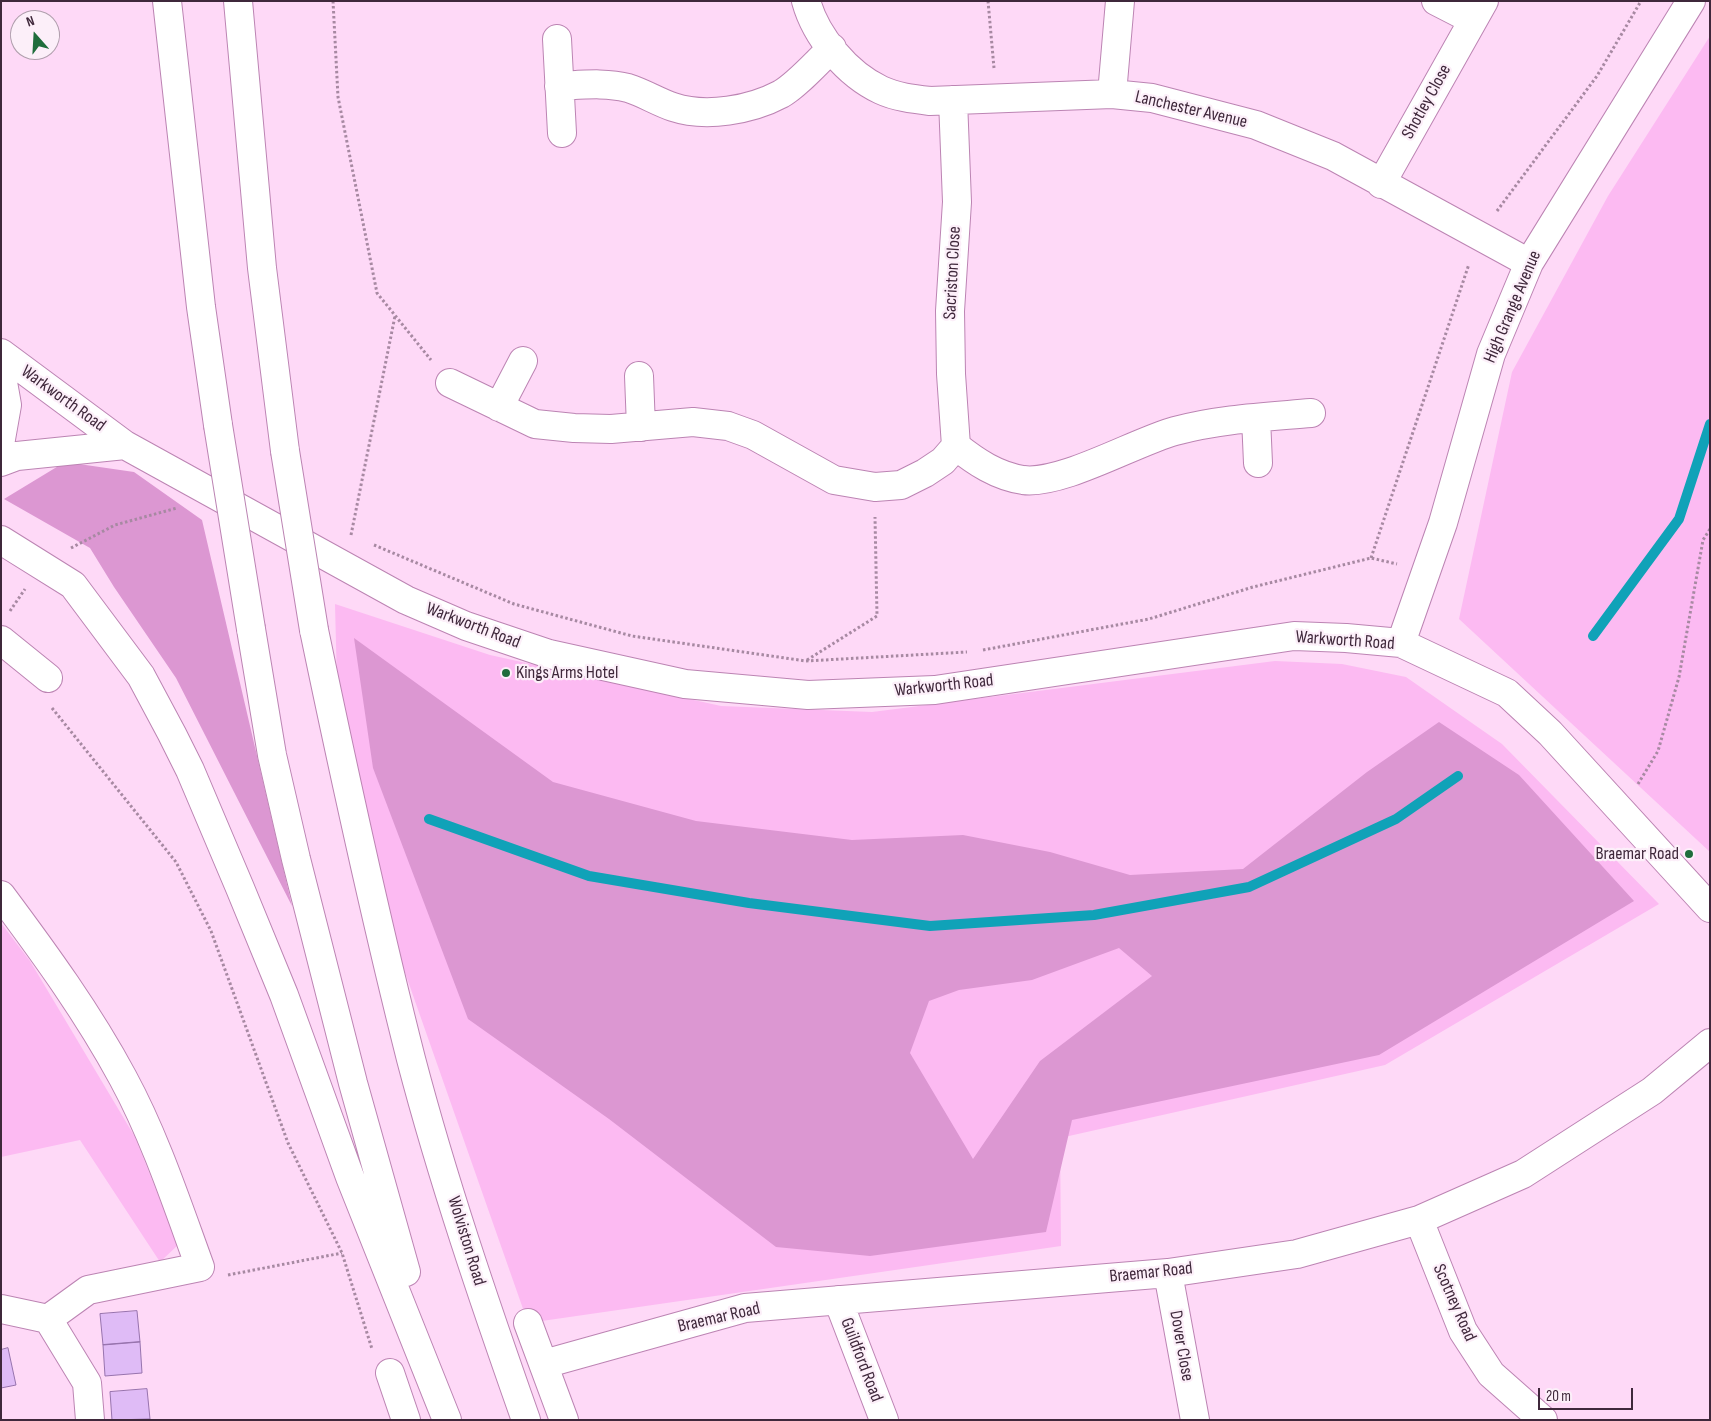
<!DOCTYPE html>
<style>
body{margin:0}
#map{position:relative;width:1711px;height:1421px;overflow:hidden;background:#fed9f7;font-family:"Sofia Sans Condensed",sans-serif}
canvas{display:block}
.frame{position:absolute;inset:0;border:2px solid #3f283b;pointer-events:none}
.north{position:absolute;left:10px;top:10px;width:50px;height:50px;box-sizing:border-box;background:#fceff9;border:1px solid #b09fad;border-radius:50%;rotate:341deg;font-size:14px;font-weight:700;line-height:20px;text-align:center;color:#3f283b}
.north::after{content:'';display:block;margin:auto;width:18px;height:22px;background:#1f6d3c;clip-path:polygon(50% 0,100% 100%,50% 72%,0 100%)}
.scale{position:absolute;left:1538px;top:1388px;width:95px;height:22px;box-sizing:border-box;border:2px solid #3f283b;border-top:0;padding-left:6px;font-size:15px;line-height:18px;white-space:nowrap;color:#3f283b;-webkit-text-stroke:4px #fceff9;paint-order:stroke}
</style>
<div id="map">
<canvas width="1711" height="1421"></canvas>
<div class="frame"></div>
<div class="north">N</div>
<div class="scale">20 m</div>
</div>
<script>
const ctx = document.querySelector('canvas').getContext('2d');
ctx.lineJoin = 'round';
function paint(path, color) {
  ctx.fillStyle = color;
  ctx.fill(path, 'evenodd');
}
function strokePath(path, color, width, dash) {
  ctx.strokeStyle = color;
  ctx.lineWidth = width;
  ctx.lineCap = dash ? 'butt' : 'round';
  ctx.setLineDash(dash || []);
  ctx.stroke(path);
}
function write(font, color, halo, rows, align = 'center') {
  ctx.font = font + ' "Sofia Sans Condensed",sans-serif';
  ctx.lineWidth = 4.5;
  ctx.setLineDash([]);
  ctx.textBaseline = 'middle';
  ctx.strokeStyle = halo;
  ctx.fillStyle = color;
  for (const [text, x, y, turn = 0] of rows) {
    ctx.save();
    ctx.translate(x, y);
    ctx.rotate((+turn || 0) * Math.PI / 180);
    ctx.textAlign = isNaN(turn) ? turn : align;
    if (halo) ctx.strokeText(text, 0, 0);
    ctx.fillText(text, 0, 0);
    ctx.restore();
  }
}
paint(new Path2D(`
 M1710,36V852L1459,619L1512,372L1608,196Z
 M335,604L490,655L721,706L872,712L1275,661L1342,664L1406,677L1502,744L1659,904L1385,1065L1060,1138L1061,1246L528,1323L402,964L337,684Z
 M1,923L30,961L135,1137L178,1245L160,1262L80,1140L1,1157Z`), '#fcbaf2');
paint(new Path2D(`
 M65,462L134,472L202,520L292,906L176,678L114,587L90,548L4,499Z
 M354,638L553,782L696,821L852,840L963,835L1050,852L1130,875L1243,869L1367,772L1439,722L1519,775L1634,901L1379,1055L1072,1120L1046,1232L870,1256L776,1247L609,1119L468,1019L373,768ZM1119,948L1152,976L1040,1061L973,1159L910,1053L929,1001L959,990L1032,980Z`), '#dc97d2');
strokePath(new Path2D(`
 M1593,636L1679,519L1710,424
 M429,819L589,876L749,903L930,926L1094,915L1249,887L1396,819L1458,776`), '#10a2b8', 10);
const building = new Path2D(`
 M137,1311L140,1342L103,1345L100,1314Z
 M140,1342L142,1373L105,1376L103,1345Z
 M8,1348L16,1385L1,1388V1350Z
 M147,1389L150,1419L112,1420L110,1392Z`);
paint(building, '#dfbbf6');
strokePath(building, '#9773ad', 1);
const minor = new Path2D(`
 M167,1L201,307L218,425
 M238,1L262,268L285,451
 M806,1C816,37 847,74 881,90C896,97 913,99 930,101L1112,94L1152,98L1256,125L1333,156L1529,263
 M1436,1L1473,20
 M557,39L562,133
 M559,86C581,85 606,82 628,88C644,93 658,102 673,107C706,118 751,110 781,94C797,85 817,62 832,48
 M1112,94L1120,1
 M1381,184L1484,1
 M1,353L125,445L406,600L466,626L549,654L685,684L808,695L935,690L1294,636L1346,638L1401,643L1507,693L1550,733L1710,908
 M1,371L7,405L1,439
 M639,376L641,427
 M450,383L535,424L574,428L611,429L693,422L728,426L753,435L834,480L875,487L901,485L925,473L943,461L956,446L951,374L950,311L957,202L953,100
 M499,407L523,361
 M1256,418L1258,463
 M956,446C976,462 997,476 1023,480C1062,485 1135,442 1175,431C1219,419 1265,417 1311,413
 M1,462L17,456L125,445
 M1,540L73,585L141,676L172,734L190,770L240,888L284,995L350,1177L447,1420
 M251,629L272,755L296,859L353,1083L406,1272
 M314,630C344,774 375,917 411,1059C443,1181 484,1301 526,1420
 M1,640L48,678
 M1401,643L1443,523L1491,354L1529,263L1691,1
 M1,895C45,954 88,1013 123,1078C155,1137 177,1204 200,1267L88,1290L48,1319
 M1419,1220L1463,1331L1491,1374L1543,1420
 M1168,1273L1195,1420
 M838,1300L884,1420
 M1,1309L48,1319
 M48,1319L87,1383L90,1420
 M528,1323L564,1420
 M544,1364L745,1308L1168,1273L1297,1254L1419,1220L1523,1174L1652,1091L1710,1043
 M390,1373L406,1420`);
strokePath(minor, '#bc84b3', 30);
strokePath(new Path2D(`
 M333,1L338,97L377,293L431,360
 M988,1L994,68
 M1497,211L1597,76L1641,1
 M351,535L395,316
 M374,545L514,604L632,636L806,661L967,652
 M71,548L115,525L177,508
 M1371,558L1469,264
 M10,611L25,589
 M983,650L1149,619L1253,587L1371,558L1397,564
 M807,660L877,616L875,517
 M52,708L176,862L211,931L288,1143L342,1253L372,1349
 M1638,784L1658,751L1679,677L1703,540L1710,529
 M228,1275L342,1253`), '#a789a2', 3, [2.5, 2.5]);
strokePath(minor, '#fff', 28);
const minorBridge = new Path2D(`
 M218,425L251,629
 M285,451L314,630`);
strokePath(minorBridge, '#bc84b3', 30, []);
strokePath(minorBridge, '#fff', 28);
for (const [x, y, r, color] of [
 [506,673,5,"#1f6d3c"],
 [1689,854,5,"#1f6d3c"]
]) {
  const dot = new Path2D();
  dot.arc(x, y, r, 0, 2 * Math.PI);
  ctx.fillStyle = color;
  ctx.fill(dot);
  strokePath(dot, '#fceff9', 2);
}
write('18px', '#3f283b', '#fceff9', [
 ["Shotley Close",1427,102,-61],
 ["Lanchester Avenue",1191,110,13],
 ["Sacriston Close",953,273,-87],
 ["High Grange Avenue",1513,307,-67],
 ["Warkworth Road",63,399,36],
 ["Warkworth Road",473,626,21],
 ["Warkworth Road",1345,641,4],
 ["Warkworth Road",944,686,-6],
 ["Wolviston Road",466,1241,73],
 ["Braemar Road",1151,1273,-6],
 ["Scotney Road",1454,1303,66],
 ["Braemar Road",719,1318,-13],
 ["Dover Close",1181,1346,80],
 ["Guildford Road",861,1360,69]
]);
write('18px', '#3f283b', '#fceff9', [
 ["Kings Arms Hotel",516,673],
 ["Braemar Road",1679,854,"right"]
], 'left');
</script>
